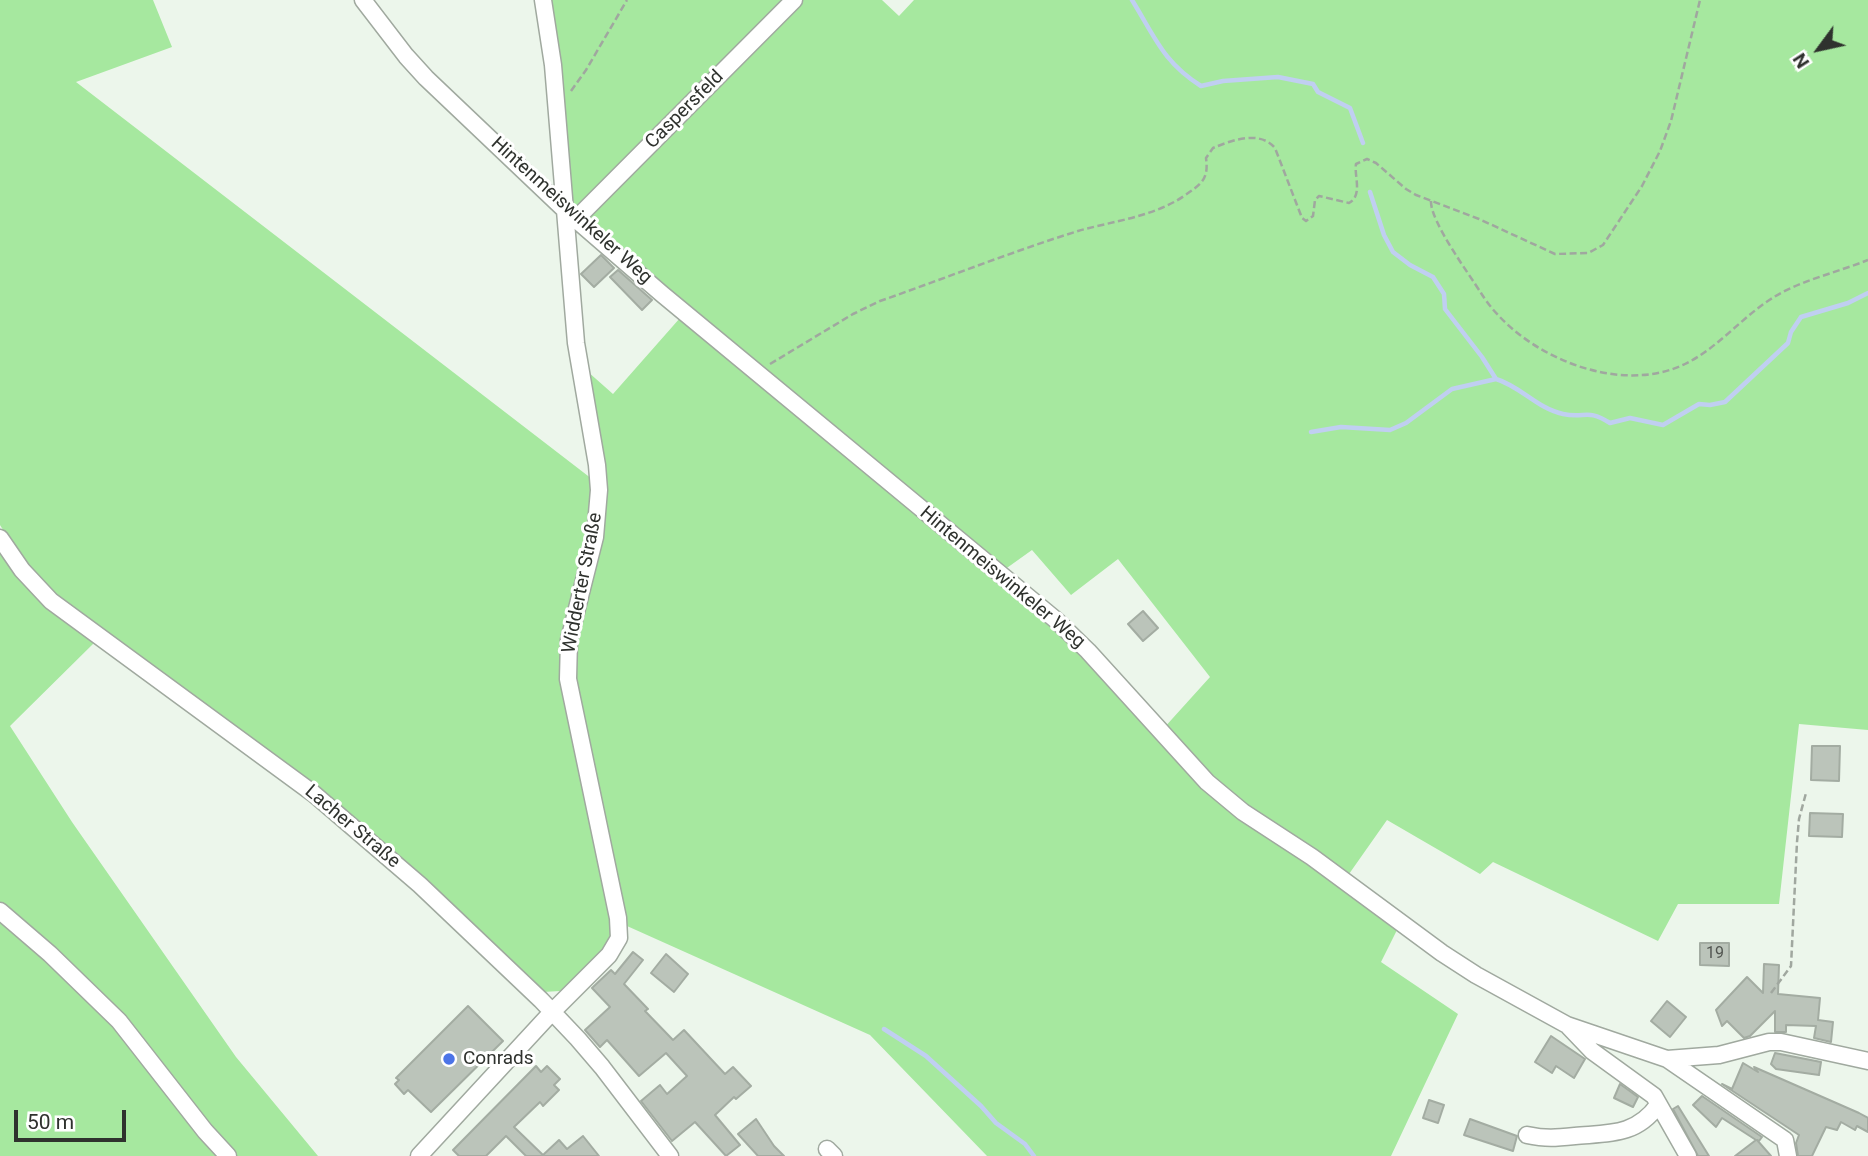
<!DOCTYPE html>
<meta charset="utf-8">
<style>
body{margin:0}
#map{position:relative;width:1868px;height:1156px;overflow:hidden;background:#ecf6eb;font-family:Roboto,sans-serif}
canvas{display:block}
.north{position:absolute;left:1784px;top:14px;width:70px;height:70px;-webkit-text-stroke:5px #fff;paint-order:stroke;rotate:237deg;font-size:19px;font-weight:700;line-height:28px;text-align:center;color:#2f322e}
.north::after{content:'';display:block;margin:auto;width:24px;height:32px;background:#2f322e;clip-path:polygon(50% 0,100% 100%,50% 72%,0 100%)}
.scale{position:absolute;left:14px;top:1110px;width:112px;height:32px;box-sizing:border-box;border:4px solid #2f322e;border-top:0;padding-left:9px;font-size:21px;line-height:24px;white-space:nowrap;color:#2f322e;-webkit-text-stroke:5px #fff;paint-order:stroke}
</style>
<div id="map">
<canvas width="1868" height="1156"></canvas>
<div class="north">N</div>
<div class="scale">50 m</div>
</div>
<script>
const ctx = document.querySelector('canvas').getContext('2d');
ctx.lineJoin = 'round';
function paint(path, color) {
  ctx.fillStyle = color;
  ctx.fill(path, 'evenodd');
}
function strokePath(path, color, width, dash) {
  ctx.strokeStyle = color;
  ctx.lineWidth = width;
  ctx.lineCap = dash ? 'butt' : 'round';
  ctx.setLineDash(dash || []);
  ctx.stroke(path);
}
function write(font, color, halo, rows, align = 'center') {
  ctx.font = font + ' Roboto,sans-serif';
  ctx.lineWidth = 6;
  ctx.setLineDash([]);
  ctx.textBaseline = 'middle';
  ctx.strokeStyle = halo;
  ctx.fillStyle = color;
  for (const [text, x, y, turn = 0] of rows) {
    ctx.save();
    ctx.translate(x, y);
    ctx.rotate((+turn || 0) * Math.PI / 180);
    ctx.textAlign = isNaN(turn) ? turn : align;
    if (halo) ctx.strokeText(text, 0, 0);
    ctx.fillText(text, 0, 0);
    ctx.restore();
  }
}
paint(new Path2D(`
 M0,0H153L172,47L76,82L592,479L593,513L563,641L610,906L611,933L603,951L560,991L543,992L426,885L62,601L23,562L0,525Z
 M547,0H882L899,16L914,0H1868V730L1799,724L1779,904H1678L1658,941L1493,862L1480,874L1387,820L1349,874L1245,808L1211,779L1163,729L1210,677L1118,559L1071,595L1032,550L1004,570L709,327L582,215L571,199Z
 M680,318L1049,620L1206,789L1399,926L1381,962L1458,1014L1391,1156H987L870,1035L627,926L575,682L574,654L603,529L587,371L613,394Z
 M0,554L33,593L94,643L10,726L72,822L236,1057L318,1156H0Z`), '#a6e89f');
strokePath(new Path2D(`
 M1132,0C1155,37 1163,62 1201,86L1223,81L1278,77L1313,84L1318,92L1350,108L1363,143
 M1370,192L1384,235L1393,252L1410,265L1433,277L1444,294L1445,309L1482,357L1496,379C1520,386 1538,409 1563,414C1586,419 1586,408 1610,423L1630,418L1663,425L1699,404L1710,405L1725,402L1788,343L1791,332L1801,317L1848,303L1868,293
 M1311,432L1341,427L1390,430L1406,423L1452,389L1496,379
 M884,1029L926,1056L981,1106L996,1123L1025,1144L1034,1156`), '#c0cff1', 4.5);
const building = new Path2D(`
 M601,255L614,268L594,287L581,274Z
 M618,270L652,300L642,310L610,277Z
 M1143,611L1158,628L1143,641L1128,624Z
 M1812,746H1840L1839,781L1811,780Z
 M1810,813L1843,814L1842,837L1809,836Z
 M1700,943H1729V966L1700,965Z
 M633,952L643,960L624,984L648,1009L645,1011L673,1040L684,1030L725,1074L733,1067L751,1086L736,1099L734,1097L715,1115L740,1145L726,1156L695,1122L672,1141L641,1101L660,1085L667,1094L687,1076L666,1053L639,1076L607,1040L600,1047L585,1030L610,1007L592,988L611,970L615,974Z
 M666,954L688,974L674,992L651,973Z
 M1764,964L1779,965L1778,994L1820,998L1818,1020L1833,1022L1831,1042L1814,1038L1816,1026L1786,1025V1032H1775V1011L1750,1036L1744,1038L1727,1021L1722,1026L1716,1010L1747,977L1763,993Z
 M1667,1001L1686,1017L1670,1037L1651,1021Z
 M468,1006L503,1041L431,1112L408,1090L404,1094L395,1084L399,1080L396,1078Z
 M1551,1036L1585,1059L1574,1078L1556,1066L1552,1073L1535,1062Z
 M1775,1053L1821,1062L1819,1075L1776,1069L1771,1064Z
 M1743,1063L1758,1072L1754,1067L1859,1113L1868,1118V1132L1857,1126L1855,1130L1841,1122L1837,1130L1826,1127L1812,1156H1798L1796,1143L1799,1135L1722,1084L1732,1089Z
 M536,1066L541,1072L547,1066L560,1079L554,1085L559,1090L543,1106L540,1102L514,1127L543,1155L559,1140L567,1149L583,1136L599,1156H526L506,1136L486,1156H459L453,1150Z
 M1620,1084L1638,1097L1633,1107L1614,1098Z
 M1702,1096L1762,1137L1759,1141L1757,1140L1771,1156H1735L1756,1140L1722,1118L1716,1127L1693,1105Z
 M1429,1100L1444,1105L1438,1123L1423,1118Z
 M1678,1106L1709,1156H1698L1673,1109Z
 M756,1119L774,1146L784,1156H758L738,1134Z
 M1470,1119L1517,1136L1513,1151L1464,1135Z`);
paint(building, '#bbc4ba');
strokePath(building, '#a3aca2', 2);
const minor = new Path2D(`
 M363,0L406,56L426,78L566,211L662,294L1056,620L1088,651L1207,782L1243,812L1312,857L1442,953L1476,975L1567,1025L1667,1059L1785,1140L1788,1156
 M576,219L794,0
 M0,538L22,570L51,601L314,794L420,885L541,1000L578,1039L602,1067L670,1156
 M0,911L50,954L119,1021L205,1131L228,1156
 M1569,1027L1592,1051L1654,1096L1688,1156
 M1667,1059L1719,1055L1769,1042H1781L1868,1061
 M1527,1135C1546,1139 1556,1138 1575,1136C1608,1133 1636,1136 1658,1105
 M827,1149L834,1156
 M419,1156L552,1012L609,955L619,938L618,918L568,679L569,640L595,537L599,490L597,465L576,343L553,65L543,0`);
strokePath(minor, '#a0a99f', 19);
strokePath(new Path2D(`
 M571,91L586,70L627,0
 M1431,201C1430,221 1469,274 1481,293C1519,354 1617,397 1685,364C1718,348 1743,316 1774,297C1802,280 1838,272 1868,260
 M770,364L853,314L880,301C946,278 1011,252 1078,231C1113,221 1153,217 1184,196C1201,184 1209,180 1206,158L1213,148C1232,140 1260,130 1275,148L1302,218L1306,221L1313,216L1315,200L1319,196L1349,203C1363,195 1354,177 1356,164L1367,159L1376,163L1406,189L1416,195L1479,219L1555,254L1588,253L1603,245L1642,186L1660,151L1671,121L1700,0
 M1771,993L1791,966L1797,842L1799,819L1806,793`), '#a0a79f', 2.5, [7, 3.5]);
strokePath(minor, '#fff', 16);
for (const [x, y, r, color] of [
 [449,1059,7,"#4c74e7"]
]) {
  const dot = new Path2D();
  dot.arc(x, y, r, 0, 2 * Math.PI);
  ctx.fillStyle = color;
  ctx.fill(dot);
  strokePath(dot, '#fff', 2.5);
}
write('16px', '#525651', null, [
 ["19",1715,954]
]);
write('19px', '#2f322e', '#fff', [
 ["Caspersfeld",685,110,-45],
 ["Hintenmeiswinkeler Weg",571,211,42],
 ["Hintenmeiswinkeler Weg",1002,578,40],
 ["Widderter Straße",583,583,-79],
 ["Lacher Straße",352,827,40]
]);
write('19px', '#2f322e', '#fff', [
 ["Conrads",463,1059]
], 'left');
</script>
